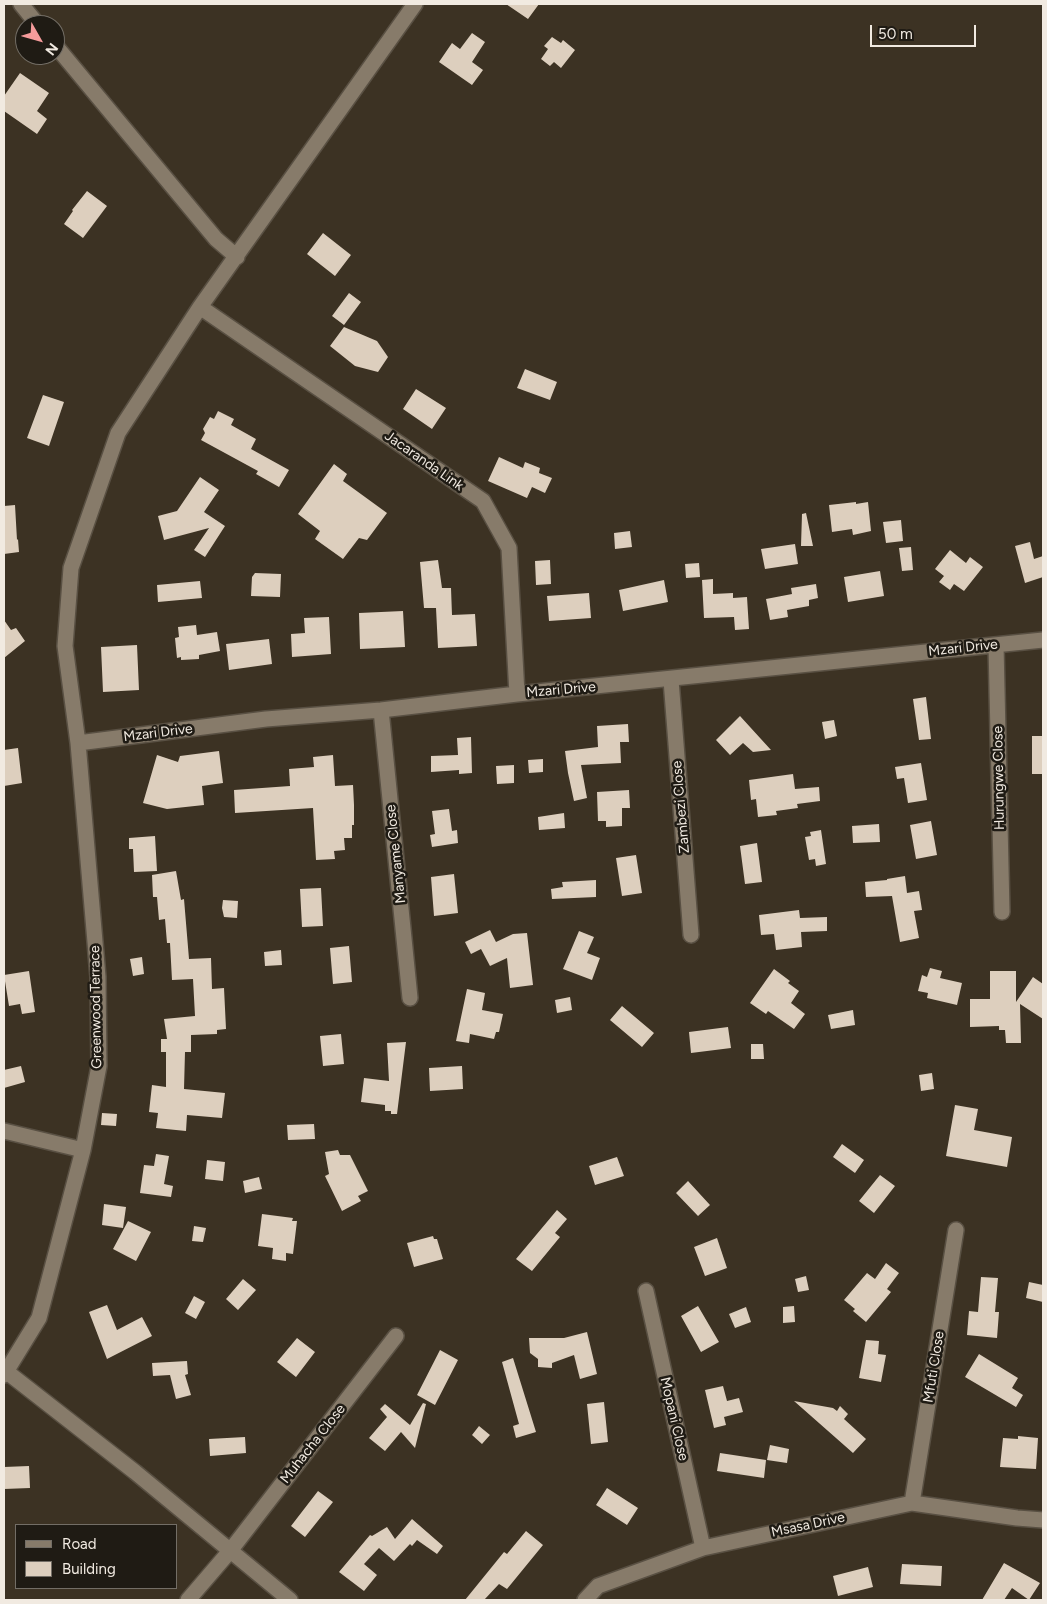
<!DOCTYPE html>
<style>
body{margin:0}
#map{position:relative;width:1047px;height:1604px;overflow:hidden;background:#3c3223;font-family:Figtree,sans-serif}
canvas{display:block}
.frame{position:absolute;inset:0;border:5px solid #f1eae1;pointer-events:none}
.legend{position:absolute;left:15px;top:1524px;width:162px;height:65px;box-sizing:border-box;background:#1f1b14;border:1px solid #736e66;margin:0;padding:6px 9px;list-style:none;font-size:15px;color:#f1eae1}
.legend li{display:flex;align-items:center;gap:10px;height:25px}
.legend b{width:25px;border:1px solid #736e66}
.north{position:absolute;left:15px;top:15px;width:50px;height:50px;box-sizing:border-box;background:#1f1b14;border:1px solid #736e66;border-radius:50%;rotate:128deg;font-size:14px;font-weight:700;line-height:20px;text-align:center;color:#f1eae1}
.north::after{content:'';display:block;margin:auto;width:18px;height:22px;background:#f59b9b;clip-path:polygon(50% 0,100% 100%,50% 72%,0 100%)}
.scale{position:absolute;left:870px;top:25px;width:106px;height:22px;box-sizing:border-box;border:2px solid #f1eae1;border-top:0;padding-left:6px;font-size:15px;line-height:18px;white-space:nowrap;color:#f1eae1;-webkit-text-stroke:4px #1f1b14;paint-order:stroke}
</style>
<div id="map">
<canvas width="1047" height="1604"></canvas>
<div class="frame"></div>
<ul class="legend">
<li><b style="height:6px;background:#877b6a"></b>Road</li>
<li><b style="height:14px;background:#ddcfbe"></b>Building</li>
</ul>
<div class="north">N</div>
<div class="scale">50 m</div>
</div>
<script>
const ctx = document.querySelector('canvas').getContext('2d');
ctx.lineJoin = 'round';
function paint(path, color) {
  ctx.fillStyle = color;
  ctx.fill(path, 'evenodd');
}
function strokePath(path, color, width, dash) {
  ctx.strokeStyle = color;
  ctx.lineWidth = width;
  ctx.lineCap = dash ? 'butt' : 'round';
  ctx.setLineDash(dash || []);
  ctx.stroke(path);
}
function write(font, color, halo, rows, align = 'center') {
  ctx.font = font + ' Figtree,sans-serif';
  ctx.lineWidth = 5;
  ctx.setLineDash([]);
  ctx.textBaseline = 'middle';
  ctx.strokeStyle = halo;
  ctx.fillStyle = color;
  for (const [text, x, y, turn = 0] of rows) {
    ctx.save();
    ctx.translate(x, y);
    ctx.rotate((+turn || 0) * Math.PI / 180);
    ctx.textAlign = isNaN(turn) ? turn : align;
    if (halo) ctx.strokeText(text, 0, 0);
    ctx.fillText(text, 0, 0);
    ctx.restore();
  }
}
paint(new Path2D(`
 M506,4H539L528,19Z
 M472,33L485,42L472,62L483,70L472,85L439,62L452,43L460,49Z
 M552,37L561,43L563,40L575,50L561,68L554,62L550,66L541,59L548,49L544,46Z
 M20,73L49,93L37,111L47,119L37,134L4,111V96Z
 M87,191L107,206L83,238L64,224L73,211L72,210Z
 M323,233L351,255L335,276L307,254Z
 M349,293L361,302L344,325L332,316Z
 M344,327L377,341L388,357L378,372L355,366L330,346Z
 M525,369L557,382L550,400L517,388Z
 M416,389L446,408L432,429L403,409Z
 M43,395L64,402L49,446L27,438Z
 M218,411L234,419L231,425L256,439L251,449L289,470L279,487L256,474L258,471L201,440L205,433L203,429L210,417L214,419Z
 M499,457L523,468L525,462L540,468L539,473L552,478L545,493L532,487L527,498L488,481Z
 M334,464L347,474L343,481L387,513L367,540L359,538L343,559L315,539L320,531L298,514Z
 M200,477L219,490L204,512L225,526L205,557L194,550L209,528L164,540L158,516L177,511Z
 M856,502V504L868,502L871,531L853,535L852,529L832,532L829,505Z
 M15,505L17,540L18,539L19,552L4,554V506Z
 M806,513L813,546H801L802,514Z
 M901,520L903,541L886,543L883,522Z
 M630,531L632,547L615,549L614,533Z
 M1030,542L1034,559L1043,556V577L1025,583L1015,546Z
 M795,544L798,564L765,569L761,549Z
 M911,547L913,570L902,571L899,548Z
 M950,550L966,563L970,557L983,567L964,591L954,584L950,590L939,582L944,576L935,569Z
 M438,560L442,588H451L452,615L475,614L477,646L438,648L436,608H424L420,562Z
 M550,560L551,584L536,585L535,561Z
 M699,563L700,577L686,578L685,564Z
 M880,571L884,596L848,602L844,577Z
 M255,573L281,574L280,597L251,596L252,577Z
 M713,579V594L733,593V598L747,597L749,629L735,630L734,617L704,618L702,580Z
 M664,580L668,602L623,611L619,590Z
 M200,581L202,598L158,602L157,585Z
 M816,584L818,598L809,600V606L787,610L788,617L770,620L766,599L792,594L791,588Z
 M589,593L591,618L549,621L547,596Z
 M403,611L405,647L360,649L359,613Z
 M329,617L331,654L292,657L291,634L305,633L304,618Z
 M4,620L11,630L16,628L25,641L4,658Z
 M196,625L197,635L217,632L220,651L199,655V659L181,660V657L177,658L175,638L179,637L178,627Z
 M269,639L272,664L229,670L226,644Z
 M137,645L139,690L103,692L101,647Z
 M926,697L931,739L919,740L913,699Z
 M740,716L771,750L753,752L743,743L730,755L716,740Z
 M834,720L837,736L825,739L822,722Z
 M628,724L629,742H620L621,763L581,765L587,798L574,801L568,773L565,751L598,747L597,726Z
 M1032,736H1043V774H1032Z
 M471,737L472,773L459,774V770L431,772V756L458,755L457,738Z
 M18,748L22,783L4,786V750Z
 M219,751L223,783L202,786L204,805L167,809L143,803L157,755L178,762L180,756Z
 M333,755L335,786L353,785L354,805V825H352V838H344L345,850L334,851L335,859L316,860L313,808L235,813L234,790L290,786L289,769L314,767L313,757Z
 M543,759V772L529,773L528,760Z
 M921,763L927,800L908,803L904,778L897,779L895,767Z
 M514,765V783L497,784L496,766Z
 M793,774L795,789L819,787L820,801L797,804L798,808L776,811L777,815L758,817L756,799L751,800L749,780Z
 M629,790L630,808H622V826L606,827V821H598L597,792Z
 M449,809L452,831L457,830L458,843L432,847L430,835L435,834L432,811Z
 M564,813L565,828L539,830L538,817Z
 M931,821L937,855L916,859L910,825Z
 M879,824L880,842L853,843L852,826Z
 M821,830L826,864L816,866L815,859L809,860L805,837L811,836L810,832Z
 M155,836L157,871L134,872L133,849H129V838Z
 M757,843L762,882L745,884L740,846Z
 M636,855L642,893L622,896L616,858Z
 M176,871L181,900L184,899L189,959L211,958L212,989L224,988L226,1029L217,1030V1034L191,1035V1052H185L184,1089L225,1093L222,1118L187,1115L186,1131L156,1128L158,1113L149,1112L152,1085L166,1087V1052H161V1039H167L164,1019L195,1016L193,979L172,980L170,943H167L165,919L159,920L157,897H153L152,875Z
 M454,874L458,913L434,916L431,877Z
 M905,876L907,893L919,891L922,910L914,911L919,938L900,942L892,896L866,897L865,882L887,880V879Z
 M596,880V897L552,899L551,889L563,887L562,882Z
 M321,888L323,926L302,927L300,889Z
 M223,900L238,901L237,918L224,917L222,908Z
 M799,910L800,918L827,917V931L801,932L802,947L776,950L774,934L761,935L759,915Z
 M490,930L496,942L513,934L527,933L533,985L510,988L507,958L490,966L481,949L471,954L465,942Z
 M579,931L594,937L587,953L600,958L592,980L563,969Z
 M349,946L352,982L333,984L330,948Z
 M281,950L282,965L265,966L264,952Z
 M142,957L144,974L133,976L130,959Z
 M930,968L942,971L940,978L962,983L957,1005L927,998L928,993L918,991L922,975L927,977Z
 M774,969L790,981L788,983L799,991L791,1003L805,1014L794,1029L768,1011L766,1014L750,1003Z
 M29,971L35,1012L22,1014L20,1004L9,1006L4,975Z
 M990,971H1016V1002L1033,977L1043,984V1019L1020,1004L1021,1043H1006L1005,1030H999V1026L970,1027V999H990Z
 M467,989L485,993L482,1010L503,1014L499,1032H496L494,1039L470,1034L469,1043L456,1041Z
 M570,997L572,1010L557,1013L555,1000Z
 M622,1006L654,1033L642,1047L610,1020Z
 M853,1010L855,1025L831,1029L828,1015Z
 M728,1027L731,1048L691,1053L689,1032Z
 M341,1034L344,1064L323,1066L320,1036Z
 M406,1042L397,1114H391V1111H385V1105L361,1102L364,1078L389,1081L387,1043Z
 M751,1044H763L764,1059H751Z
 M21,1066L25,1082L4,1088V1070Z
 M462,1066L463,1089L430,1091L429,1068Z
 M932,1073L934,1089L921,1091L919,1075Z
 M955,1105L978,1109L974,1130L1012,1137L1007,1167L946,1156Z
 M102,1113L117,1114L116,1126L101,1125Z
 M314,1124L315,1139L288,1140L287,1125Z
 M842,1144L864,1160L855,1173L833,1157Z
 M338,1150L340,1155H350L368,1191L358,1196L361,1201L342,1211L325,1176L329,1174L325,1152Z
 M156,1154L169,1156L164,1184L173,1186L171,1197L140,1193L144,1165L154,1166Z
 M617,1157L624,1176L595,1185L589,1166Z
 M207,1160L225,1162L223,1181L205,1179Z
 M880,1175L895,1186L874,1213L859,1201Z
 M259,1177L262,1189L245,1193L243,1181Z
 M688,1181L710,1205L698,1216L676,1193Z
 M104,1204L126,1207L123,1228L102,1225Z
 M557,1210L567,1219L555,1233L560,1237L532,1271L516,1259Z
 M262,1214L293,1218L292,1221H297L293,1254L286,1253V1261L272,1259L273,1248L258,1246Z
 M128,1221L151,1232L136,1261L113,1249Z
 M194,1226L206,1228L203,1242L192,1241Z
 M433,1236L434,1239H437L443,1259L414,1267L407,1243Z
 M717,1238L727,1268L705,1276L694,1247Z
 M886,1263L899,1273L887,1289L891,1292L866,1322L853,1311L855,1309L844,1300L867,1273L875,1279Z
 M806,1276L809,1290L798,1292L795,1279Z
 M981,1277L998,1278L995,1312H999L997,1338L967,1335L969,1311L978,1312Z
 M243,1279L256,1290L238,1310L226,1299Z
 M1029,1282L1043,1285V1302L1026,1298Z
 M194,1296L205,1302L196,1319L185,1313Z
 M107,1305L117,1330L142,1317L152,1336L107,1359L89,1312Z
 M698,1306L719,1342L701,1352L681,1316Z
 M794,1306L795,1322L783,1323V1307Z
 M746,1307L751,1322L735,1328L729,1314Z
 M587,1332L597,1374L580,1379L574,1355L552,1363V1368L538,1367V1359L530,1353L529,1338H564Z
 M297,1338L315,1352L296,1377L277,1362Z
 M866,1340L879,1341L878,1354L886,1355L881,1382L859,1378Z
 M440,1350L458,1360L435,1405L417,1395Z
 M979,1354L1018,1378L1012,1388L1023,1395L1016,1407L965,1377Z
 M513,1358L536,1432L516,1438L513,1426L519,1424L502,1362Z
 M187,1361L188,1374L185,1375L191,1395L176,1399L170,1375L153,1376L152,1363Z
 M723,1386L727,1401L739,1398L743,1412L724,1417L726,1425L714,1428L705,1390Z
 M794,1401L833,1408L837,1411L840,1406L848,1414L844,1419L866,1439L853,1453Z
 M604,1402L608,1442L591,1444L587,1404Z
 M423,1403L426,1404L415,1448L401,1432L385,1451L369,1438L387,1417L380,1409L385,1404L410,1425Z
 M479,1426L490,1435L482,1444L472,1435Z
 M1018,1436L1038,1438L1036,1469L1000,1467L1003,1438L1018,1439Z
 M245,1437L246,1453L210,1456L209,1439Z
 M770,1445L789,1449L787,1463L767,1460Z
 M720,1453L766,1460L764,1478L717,1471Z
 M29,1466L30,1488L4,1489V1467Z
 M607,1488L638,1508L627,1525L596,1505Z
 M318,1491L333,1502L305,1537L291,1526Z
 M412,1519L443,1546L437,1554L417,1540L412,1546L410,1544L394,1561L379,1548L364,1564L377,1575L364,1591L339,1572L370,1535L372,1536L387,1527L395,1539Z
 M526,1531L543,1545L507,1589L499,1584L484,1600H465L504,1552L507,1554Z
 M1004,1563L1040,1583L1029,1600L1012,1588L1004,1600H982Z
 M902,1564L942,1566L941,1586L900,1584Z
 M868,1567L873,1587L838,1596L833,1576Z`), '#ddcfbe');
const minor = new Path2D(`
 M21,4L38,25
 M55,45L216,239L237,257
 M200,307L483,501L509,548L517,694
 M996,645L1002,912
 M671,680L691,935
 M381,710L410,998
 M78,743L266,719L381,710L517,694L1043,640
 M4,1131L83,1150
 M646,1291L703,1548
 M7,1372L135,1472L290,1600
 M4,1375L39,1318L83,1150L99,1066L98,977L78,743L65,646L71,568L118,433L200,307L415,4
 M912,1503L956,1230
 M188,1600L230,1551L396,1336
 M585,1600L598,1586L703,1548L912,1503L1017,1518L1043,1520`);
strokePath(minor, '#595043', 18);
strokePath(minor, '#877b6a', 15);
write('14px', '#f1eae1', '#1f1b14', [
 ["Jacaranda Link",424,461,35],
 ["Mzari Drive",963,648,-6],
 ["Mzari Drive",561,690,-5],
 ["Mzari Drive",158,733,-7],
 ["Hurungwe Close",999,778,-91],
 ["Zambezi Close",681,807,-95],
 ["Manyame Close",396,854,-96],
 ["Greenwood Terrace",96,1007,-91],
 ["Mfuti Close",934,1367,-81],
 ["Mopani Close",674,1419,77],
 ["Muhacha Close",313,1444,-52],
 ["Msasa Drive",808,1525,-12]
]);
</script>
